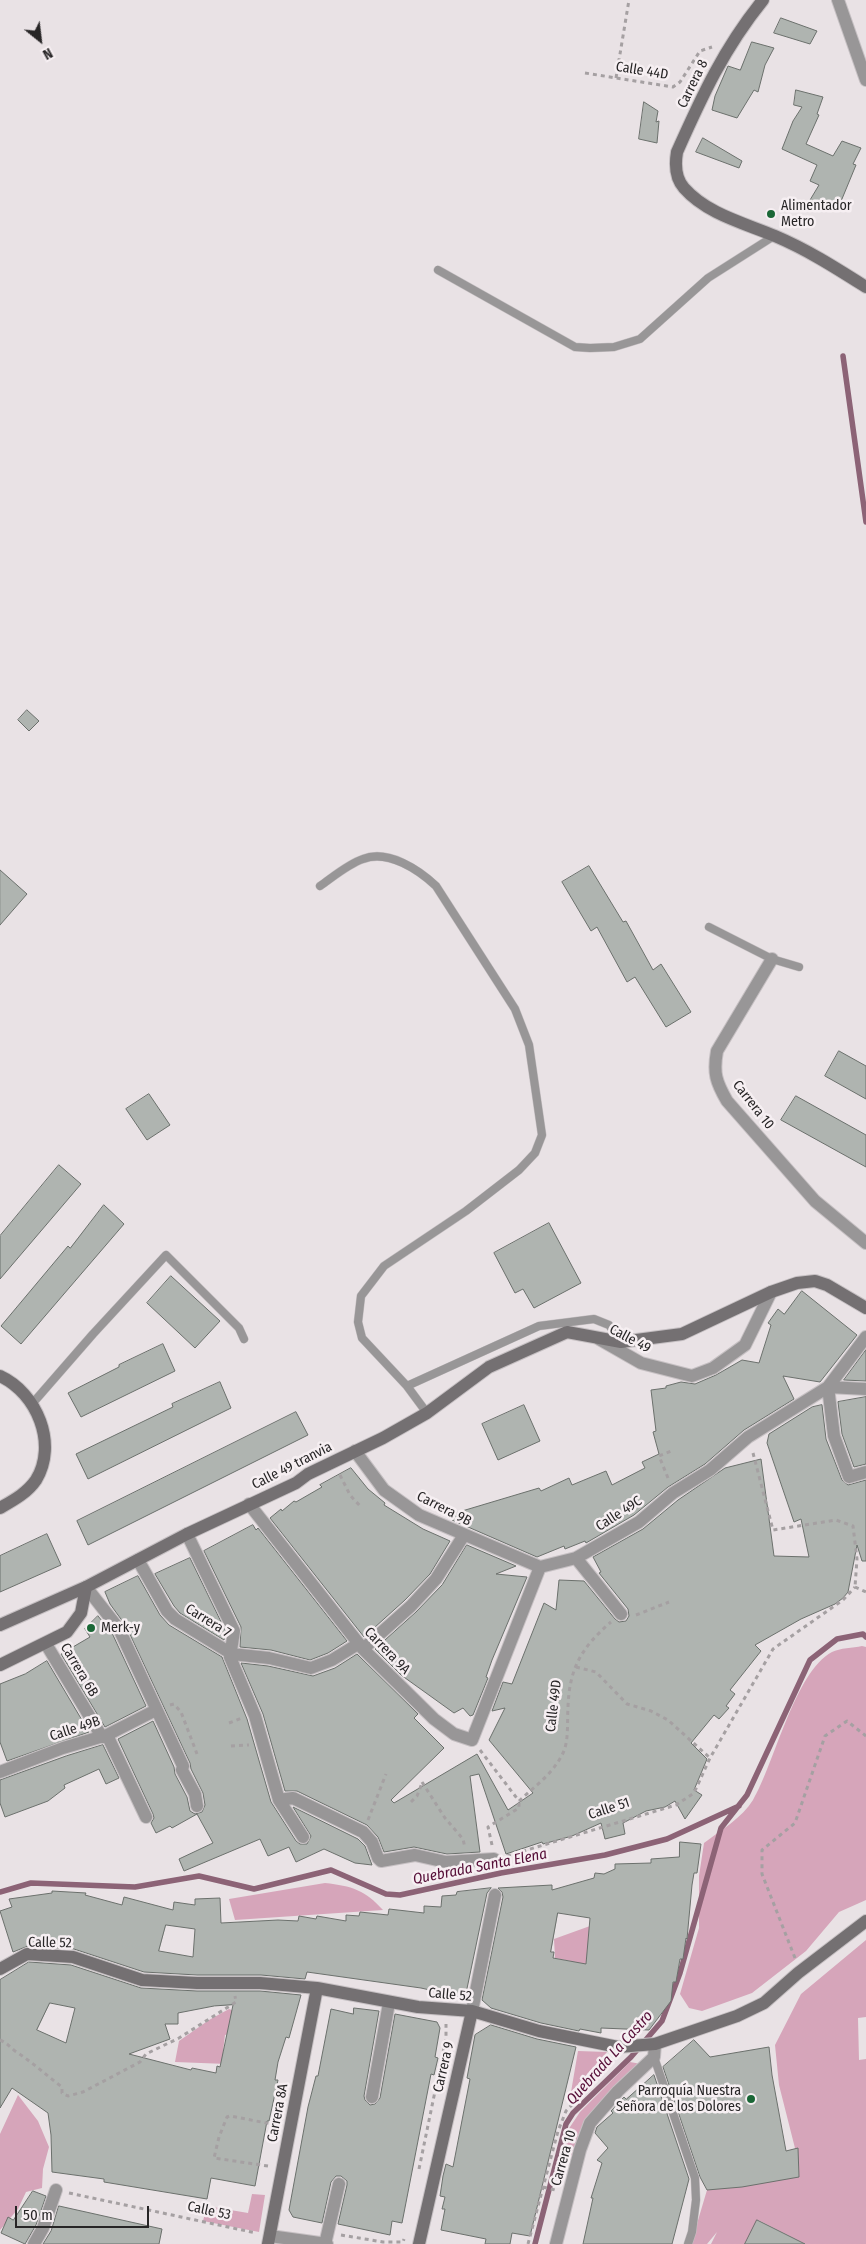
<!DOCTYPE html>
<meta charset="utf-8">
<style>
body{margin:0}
#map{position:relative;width:866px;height:2244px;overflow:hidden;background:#e9e2e5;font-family:"Fira Sans Condensed",sans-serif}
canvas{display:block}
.north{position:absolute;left:15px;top:15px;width:50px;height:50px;-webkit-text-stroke:4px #f6eff2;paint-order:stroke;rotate:151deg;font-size:14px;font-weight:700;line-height:20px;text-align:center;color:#272526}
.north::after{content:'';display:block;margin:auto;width:18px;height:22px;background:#272526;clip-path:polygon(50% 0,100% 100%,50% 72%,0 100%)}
.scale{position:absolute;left:15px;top:2206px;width:134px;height:22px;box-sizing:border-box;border:2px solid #272526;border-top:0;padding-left:6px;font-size:15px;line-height:18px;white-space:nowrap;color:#272526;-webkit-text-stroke:4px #f6eff2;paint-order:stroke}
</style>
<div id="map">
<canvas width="866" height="2244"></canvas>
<div class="north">N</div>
<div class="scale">50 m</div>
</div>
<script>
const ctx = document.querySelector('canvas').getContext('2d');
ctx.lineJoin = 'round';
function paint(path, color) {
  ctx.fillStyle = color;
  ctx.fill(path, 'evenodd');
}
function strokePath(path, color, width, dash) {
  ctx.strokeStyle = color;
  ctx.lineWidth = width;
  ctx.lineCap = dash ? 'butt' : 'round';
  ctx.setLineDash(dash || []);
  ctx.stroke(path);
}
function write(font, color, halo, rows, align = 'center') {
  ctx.font = font + ' "Fira Sans Condensed",sans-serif';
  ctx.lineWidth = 5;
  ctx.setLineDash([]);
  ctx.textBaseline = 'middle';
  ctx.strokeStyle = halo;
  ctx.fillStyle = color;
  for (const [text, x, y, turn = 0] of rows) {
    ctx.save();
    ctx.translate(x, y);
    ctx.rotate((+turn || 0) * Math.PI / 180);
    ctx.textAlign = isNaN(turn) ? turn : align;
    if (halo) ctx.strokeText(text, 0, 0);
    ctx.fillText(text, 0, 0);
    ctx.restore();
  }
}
paint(new Path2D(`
 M862,1646L866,1647V1900L839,1912L806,1951L752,1993L702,2011L689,2008L680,1994L699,1928V1876L704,1843C721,1830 742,1818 753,1800C774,1765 795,1671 832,1652C840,1648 853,1648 862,1646Z
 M325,1883C352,1886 365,1890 383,1910L235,1920L229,1899Z
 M590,1926L584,1985L570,1961L555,1958L554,1939Z
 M866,1940V2017L858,2018L859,2060L866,2059V2244H805L758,2220L745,2244H711L717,2232L707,2244H691L707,2190L799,2176L798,2160L779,2085L775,2045L801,1994Z
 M229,2009L235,2011L232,2033L225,2035L223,2051L227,2064L175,2062L179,2041L209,2020Z
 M578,2051L607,2052L571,2092Z
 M630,2062L641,2064L576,2154L558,2166L562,2139L580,2112Z
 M18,2095L38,2121L49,2147L43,2169L42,2188L26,2192L18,2209L0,2230V2134Z
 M252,2194L265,2195L259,2232L203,2221L207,2206L248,2213Z`), '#d6a5ba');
strokePath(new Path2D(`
 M843,356L866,522
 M0,1892L31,1883L135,1887L199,1876L254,1889L331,1870L386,1894L400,1895L501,1873L605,1855L667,1839L739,1806
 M535,2244L566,2124L573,2113L631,2057L662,2021L680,1973L721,1828L747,1795L810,1660L837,1639L863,1634L866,1637`), '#8c6376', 5.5);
const building = new Path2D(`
 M781,18L817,31L810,44L774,33Z
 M752,42L774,48L765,65L758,92L754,90L737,118L712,110L715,96L728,66L740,70Z
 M796,90L823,97L817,114L819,115L806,144L833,156L842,141L861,148L853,164L856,165L837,211L810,200L819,185L810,181L817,165L782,149L793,121L802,107L794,105Z
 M644,102L658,111L656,122L659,121L657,143L639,139Z
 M703,138L742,161L739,168L696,152Z
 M27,710L39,721L29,731L18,720Z
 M589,866L623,922L626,921L653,970L661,964L691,1012L666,1027L635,977L627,982L597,927L591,931L562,882Z
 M0,870L27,894L0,925Z
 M839,1051L866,1066V1099L825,1076Z
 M149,1094L170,1125L147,1140L126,1109Z
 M796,1096L866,1135V1167L781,1120Z
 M59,1165L81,1184L0,1279V1236Z
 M104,1205L124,1224L21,1344L1,1326L68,1246L70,1248Z
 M549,1223L581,1283L534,1308L523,1289L515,1293L494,1253Z
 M171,1276L220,1321L195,1348L147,1303Z
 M802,1291L857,1335L820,1382L783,1376L794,1399L744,1430L705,1464L668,1487L634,1515L586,1543L585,1541L565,1549L564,1546L537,1557L452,1520V1514L539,1488L541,1491L569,1478L572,1485L606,1471L612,1485L645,1468L642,1462L659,1454L653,1432L656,1431L651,1390L666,1388V1386L681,1382L695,1384L716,1375L742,1360L759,1363L771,1325L768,1323L778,1309L784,1314Z
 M163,1344L175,1371L81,1417L68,1393L119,1367V1365Z
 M866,1350V1381L844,1380Z
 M220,1382L231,1408L88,1479L76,1454L173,1407L172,1404Z
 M866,1397V1464L854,1467L842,1434L838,1402Z
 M524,1405L540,1441L498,1460L482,1424Z
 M822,1405L826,1439L842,1480L848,1485L866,1480V1561H862L857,1545L848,1592L843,1598L835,1604L801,1619L755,1645L761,1651L730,1690L735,1694L726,1706L729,1708L719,1719L714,1715L691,1743L707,1759L694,1790L702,1795L685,1819L675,1801L665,1807L646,1811L623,1823L625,1834L605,1839L601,1823L572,1836L543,1844L542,1842L506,1854L479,1774L470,1776L480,1852L447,1854L414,1847L384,1852L378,1837L367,1825L297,1791H285L263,1714L241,1663L268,1666L313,1676L335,1668L357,1654L418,1714L414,1718L444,1748L391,1800L394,1803L477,1754L508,1810L533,1793L489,1740L505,1708L492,1711L503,1682L512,1684L544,1603L556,1610L559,1580L584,1581L615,1619L619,1622L626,1621L629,1616L628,1609L599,1573L601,1572L593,1557L643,1529L678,1500L725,1468L761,1459L774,1556L809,1557L801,1519L794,1522L767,1443L769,1434L812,1407Z
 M296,1412L308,1435L88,1545L77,1521Z
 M351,1468L368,1489L385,1503L384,1505L423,1529L450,1541L430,1574L405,1600L364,1637L270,1518L281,1509L282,1511L294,1501L296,1502L322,1487L320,1485Z
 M253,1525L256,1530L258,1528L347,1641L328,1653L310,1660L271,1650L240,1647L241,1627L204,1551Z
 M47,1534L61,1565L0,1592V1556Z
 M467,1545L516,1566L496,1574L527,1577L492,1660L486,1677L488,1678L473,1715L470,1716L463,1708L454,1713L401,1675L375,1649L416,1612L442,1585Z
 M190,1558L226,1632L224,1640L180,1613L174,1606L155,1574Z
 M138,1576L160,1615L169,1625L222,1657L247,1719L271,1802L296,1841L300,1844H307L311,1836L293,1807L358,1839L365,1846L372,1865L355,1863L324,1849L296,1862L289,1847L268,1856L260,1839L184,1871L179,1859L213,1843L197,1814L172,1828L170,1826L156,1833L151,1823L154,1818L153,1814L118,1739L153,1721L174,1767L175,1774L187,1797L190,1811L195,1814L202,1812L205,1805L203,1793L191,1769L190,1763L126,1626L110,1604L105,1592Z
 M98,1616L112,1633L146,1706L105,1727L61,1654L90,1637L85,1629Z
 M47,1661L89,1732L7,1761L0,1742V1684L25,1674Z
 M103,1745L119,1778L106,1784L99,1769L64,1785L65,1788L48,1801L5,1817L0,1803V1780L66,1756Z
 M680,1842L701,1844L697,1873H694L692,1885L687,1939L686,1938L683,1959H680L676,1982H673L671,2001L649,2030L601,2028V2033L580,2029L579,2031L541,2023L491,2008L482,2000L503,1897L502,1892L498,1888L552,1885V1890L594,1878L595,1873L604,1874L615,1869V1864L651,1863V1859L679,1857ZM558,1913L590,1918L586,1964L553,1958L554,1952H551Z
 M491,1888L487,1893L465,1998L421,1988L307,1972L305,1979L261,1975H197L144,1972L74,1949L28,1946L13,1952L0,1911L12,1907L9,1899L52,1893V1891L86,1893L85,1895L122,1905L124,1897L173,1910L174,1902L195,1905V1899L220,1898L221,1923L278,1920L298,1921L299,1916L316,1919L317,1916L346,1921V1915L359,1916L360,1912L388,1915L389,1909L424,1913V1906L441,1907L442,1896L456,1895L457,1892ZM166,1925L195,1929L193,1957L159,1951Z
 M29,1962L71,1965L141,1988L197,1991H260L301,1995L289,2038L286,2037L278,2062L275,2080H278L269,2121H267L255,2186L211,2178L207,2199L104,2182V2179L52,2172L51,2135L48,2113L12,2088L0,2108V1980ZM50,2003L75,2008L66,2043L37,2030ZM233,2005L220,2067L217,2066L216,2073L192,2068L191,2070L129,2054L170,2039L165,2024H178V2013L214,2006Z
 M354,2008L379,2011L364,2096L365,2100L370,2105L375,2104L380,2098L395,2014L437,2022L440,2028L435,2057L438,2058L434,2075L431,2074L402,2223L392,2221L390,2235L338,2224L347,2185V2181L341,2176H336L331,2182L322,2223L293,2217L289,2210L308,2107L316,2076H318L331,2009L353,2014Z
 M491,2025L537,2039L576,2047L530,2236L512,2233L510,2244H485L486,2239L441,2230L445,2209H442L445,2197L440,2196L443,2176L446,2164L453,2167L470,2079L467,2078L475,2035Z
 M694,2040L710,2057L769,2047L772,2075L786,2151L798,2148L799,2177L742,2187L707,2190L700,2177L663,2067Z
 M654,2075L689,2179L672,2244H583L593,2198H591L602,2163L597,2160L608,2148L595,2133L597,2127L613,2113L611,2111L624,2097L626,2099Z
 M33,2191L46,2196L36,2225L25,2244L1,2233L8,2217L13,2220Z
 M59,2206L162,2229L159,2244H43L51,2231Z
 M757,2220L805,2244H745Z`);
paint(building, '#afb4b0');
strokePath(building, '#6b706c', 1);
const lane = new Path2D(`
 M438,270L575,347L590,348L614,347L640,339L708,278L774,236
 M320,886C333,877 348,864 363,859C388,849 419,870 436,886L515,1009L529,1045L542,1135L535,1153L519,1170L466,1211L384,1266L361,1296L358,1322L362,1338L407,1386L427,1413
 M709,927L772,959L799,967
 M407,1386L539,1326L594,1319L609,1325L621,1342
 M32,1404L93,1334L166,1255L239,1328L244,1339
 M654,2057L695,2178L696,2200L692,2232L688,2244`);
const street = new Path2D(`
 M838,0L866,80
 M772,959L717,1051C713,1073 716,1082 727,1101L815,1201L866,1243
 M866,1337L828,1387L834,1436L849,1477L866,1472
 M599,1339L641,1363L692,1376L713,1368L745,1345L771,1292
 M355,1451L384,1490L419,1515L540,1567
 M249,1504L363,1649L434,1719L454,1734L472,1740L540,1567L576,1558L639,1522L673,1493L710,1470L748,1437L828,1387L866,1389
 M187,1534L234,1631L230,1657L255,1716L279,1800L303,1837
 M576,1558L621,1614
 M138,1560L167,1611L175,1619L232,1654L269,1658L311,1668L332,1660L358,1644
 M86,1587L119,1629L183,1766L182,1770L195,1794L197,1806
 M46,1644L102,1737
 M363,1649L411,1606L436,1579L464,1535
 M107,1735L146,1817
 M0,1772L63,1748L107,1735L156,1710
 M279,1800L293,1798L363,1832L372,1842L378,1858L381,1861L415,1855L446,1862L494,1859
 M472,2011L495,1895
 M372,2097L389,2003
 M270,2236L327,2244
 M34,2244L43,2228L56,2190
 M325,2244L339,2184
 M556,2244L580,2150L590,2123L618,2091L654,2057L655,2044`);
const secondary = new Path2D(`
 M763,0C724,48 702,96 677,152C675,164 675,178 684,188C707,214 744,223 775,236C808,250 836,268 866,287
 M0,1376C37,1393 58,1444 36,1480C27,1493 14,1500 0,1508
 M0,1625L86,1587L187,1534L296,1483L308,1474L383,1438L427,1413L489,1367L567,1332L621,1342L682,1334L771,1292L797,1283L815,1281L827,1285L866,1308
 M0,1665L67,1632L81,1613L86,1587
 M0,1969L27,1954L73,1957L142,1980L197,1983H260L317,1988L418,2007L472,2011L539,2031L618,2047L655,2044L737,2016L764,2003L798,1973L866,1921
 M268,2244L317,1988
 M419,2244L472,2011`);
strokePath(lane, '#c6c0c3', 9);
strokePath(street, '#c6c0c3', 14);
strokePath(secondary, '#c6c0c3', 14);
strokePath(new Path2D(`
 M585,73L673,87L680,82L700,51L712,47
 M616,78L629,0
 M753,1453L773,1530L836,1520L853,1526L857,1559L855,1587
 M340,1475L350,1495L360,1506
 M668,1478L659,1456L674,1450
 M855,1587L866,1592
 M636,1615L669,1602
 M576,1667L596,1672L627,1704L651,1711L668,1720L710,1758
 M170,1705L174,1704L181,1712L197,1754
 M229,1723L242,1718
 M231,1746L249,1745
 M480,1750L519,1801
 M422,1782L445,1818L463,1839L465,1848
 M519,1801C535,1786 553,1774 563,1753C569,1741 567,1721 568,1708C569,1668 582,1647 611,1622
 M411,1802L417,1796L422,1783
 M368,1820L386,1774
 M492,1845L488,1827L519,1808V1801
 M507,1856L676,1805L694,1793L710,1758L773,1649L843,1600L855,1587
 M795,1958L762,1874V1850L795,1823L825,1736L847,1721L866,1736
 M0,2040C7,2043 10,2047 15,2051C32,2062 46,2075 62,2087V2093L68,2096L83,2092L140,2062L146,2054L179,2038L236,2002L235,1996
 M268,2166L214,2158L219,2137L227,2117L230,2116L277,2125
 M419,2169L446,2038V2024
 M543,2187L555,2190
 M69,2193L256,2233
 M341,2235L383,2242H403L404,2239
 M528,2244L558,2131L566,2111L608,2067L611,2061`), '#a5a0a2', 3, [4, 4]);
strokePath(lane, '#989697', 8);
strokePath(street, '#989697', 12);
strokePath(secondary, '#747072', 12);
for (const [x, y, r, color] of [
 [771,214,5,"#1a6736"],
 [91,1628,5,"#1a6736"],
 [751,2099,5,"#1a6736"]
]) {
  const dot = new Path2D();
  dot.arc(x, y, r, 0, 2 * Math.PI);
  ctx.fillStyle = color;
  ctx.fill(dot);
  strokePath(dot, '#f6eff2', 2);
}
write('14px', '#272526', '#f6eff2', [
 ["Calle 44D",642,71,9],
 ["Carrera 8",693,84,-64],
 ["Carrera 10",753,1105,52],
 ["Calle 49",630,1339,28],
 ["Calle 49 tranvia",292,1466,-27],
 ["Carrera 9B",444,1509,27],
 ["Calle 49C",619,1514,-33],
 ["Carrera 7",208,1621,32],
 ["Carrera 9A",387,1651,46],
 ["Carrera 6B",79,1670,59],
 ["Calle 49D",554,1706,-83],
 ["Calle 49B",75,1729,-18],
 ["Calle 51",609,1809,-18],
 ["Calle 52",50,1943,1],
 ["Calle 52",450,1995,5],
 ["Carrera 9",444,2067,-77],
 ["Carrera 8A",278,2113,-79],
 ["Carrera 10",564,2158,-74],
 ["Calle 53",209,2211,12]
]);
write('14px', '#272526', '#f6eff2', [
 ["Alimentador",781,206],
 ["Metro",781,222],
 ["Merk-y",101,1628],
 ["Parroquía Nuestra",741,2091,"right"],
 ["Señora de los Dolores",741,2107,"right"]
], 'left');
write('italic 15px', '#550e37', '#f6eff2', [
 ["Quebrada Santa Elena",480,1867,-11],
 ["Quebrada La Castro",610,2058,-48]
]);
</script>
